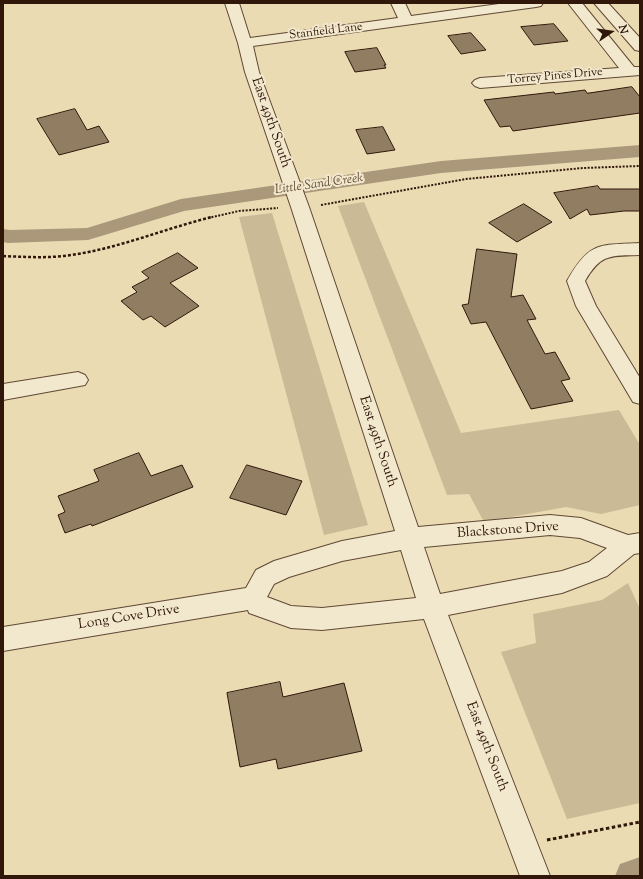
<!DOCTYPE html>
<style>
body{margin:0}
#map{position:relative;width:643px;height:879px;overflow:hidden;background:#ebdbb3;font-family:"Sorts Mill Goudy",serif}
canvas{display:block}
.frame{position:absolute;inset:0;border:4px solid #30170a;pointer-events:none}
.north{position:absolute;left:591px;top:12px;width:40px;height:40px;-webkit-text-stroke:3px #f2e8ce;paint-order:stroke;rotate:77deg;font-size:11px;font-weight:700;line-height:16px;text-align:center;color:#30170a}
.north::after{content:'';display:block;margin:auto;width:14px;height:18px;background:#30170a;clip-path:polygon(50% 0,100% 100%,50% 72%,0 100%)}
</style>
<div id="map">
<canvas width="643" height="879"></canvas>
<div class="frame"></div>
<div class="north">N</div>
</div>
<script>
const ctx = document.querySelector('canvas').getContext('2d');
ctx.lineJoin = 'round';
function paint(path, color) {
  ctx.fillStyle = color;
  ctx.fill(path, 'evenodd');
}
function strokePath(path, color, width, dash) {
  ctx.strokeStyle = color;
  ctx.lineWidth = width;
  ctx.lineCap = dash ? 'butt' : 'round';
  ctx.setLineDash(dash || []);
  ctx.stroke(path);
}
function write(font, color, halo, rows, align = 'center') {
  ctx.font = font + ' "Sorts Mill Goudy",serif';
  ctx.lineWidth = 4;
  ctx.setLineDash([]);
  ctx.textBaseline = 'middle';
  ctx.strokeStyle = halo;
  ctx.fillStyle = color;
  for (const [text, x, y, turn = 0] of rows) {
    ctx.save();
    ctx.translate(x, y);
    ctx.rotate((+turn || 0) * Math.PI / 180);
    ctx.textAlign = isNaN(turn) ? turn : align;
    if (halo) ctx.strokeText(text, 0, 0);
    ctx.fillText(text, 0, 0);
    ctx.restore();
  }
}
paint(new Path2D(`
 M364,202L461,433L619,410L640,445V505L601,514L566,507L484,522L469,494L447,495L338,206Z
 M272,213L368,525L324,535L239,217Z
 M628,583L640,609V803L567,819L501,652L536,643L533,614L602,600Z`), '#cbba96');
paint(new Path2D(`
 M640,145V157L441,173L184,211L88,240L8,243L3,242V229L10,230L87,228L181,199L441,161Z
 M640,857V876H615L620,864Z`), '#ab987a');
const building = new Path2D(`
 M554,24L568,41L534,45L521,27Z
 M471,33L486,50L461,54L448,36Z
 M377,48L386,65H384L386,68L355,72L345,52Z
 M632,87L640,97V113L513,131L510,126L500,127L484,100L554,92L555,94L585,90L587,93Z
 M75,109L87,130L99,126L109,142L59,155L37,119Z
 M383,127L395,150L367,154L356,130Z
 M598,186L600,189H640V211H624L590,215L587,209L570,219L554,193Z
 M524,204L552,222L517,242L489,223Z
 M477,249L517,254L511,297L523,295L536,319L527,320L545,354L555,352L570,379L561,381L573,401L531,409L486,322L471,324L462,305L468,304Z
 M178,253L198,268L170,283L199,306L165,327L151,316L143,320L121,301L137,292L132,287L149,278L142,272Z
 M139,453L151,476L182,465L193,487L92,526L91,524L65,533L58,515L65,512L58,496L99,481L94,470Z
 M247,465L302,481L286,515L230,498Z
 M280,682L283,697L344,683L362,751L278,769L276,759L240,767L227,693Z`);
paint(building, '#917d62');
strokePath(building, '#30170a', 1);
const minor = new Path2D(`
 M225,3H239L250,38L398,18L391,3H405L411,16L506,3H543L541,6L536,7L253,46L259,72L309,207L418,527L550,515L581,518L628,535L640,533V553L634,554L607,576L562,593L448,615L550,876H520L424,619L322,630L291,628L249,613L248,610L3,651V627L246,588L256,570L274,561L342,541L395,531L291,207L245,72L238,43ZM550,535L580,538L607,548L589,562L562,571L440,594L424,547ZM401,550L416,598L322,608L291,606L267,597L274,584L289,577L342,561Z
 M568,3H582L634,67H640V75L480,88L475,86L472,83L475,80L480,78L619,68Z
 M594,3H608L640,38V51L635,50Z
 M640,243V255C611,256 601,253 585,281L596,306L640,378V404L633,402L576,306L567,281C589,242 598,245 640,243Z
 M78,372L85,375L88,380L85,385L3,400V384Z`);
strokePath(minor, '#5f4834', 2);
strokePath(new Path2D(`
 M321,205L466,179L583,168L640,166
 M208,218L239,211L278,208`), '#30170a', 2, [2, 1.5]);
strokePath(new Path2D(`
 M3,256C24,257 44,258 64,256C115,250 163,229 212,217`), '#30170a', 2.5, [3, 2]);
strokePath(new Path2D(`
 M547,840L640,822`), '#30170a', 3, [3.5, 2.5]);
paint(minor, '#f2e8ce');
write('12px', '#30170a', '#f2e8ce', [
 ["Stanfield Lane",326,32,-7],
 ["Torrey Pines Drive",555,77,-5]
]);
write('italic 13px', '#614b37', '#f2e8ce', [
 ["Little Sand Creek",319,185,-8]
]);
write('14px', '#30170a', '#f2e8ce', [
 ["East 49th South",270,123,71],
 ["East 49th South",377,442,72],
 ["Blackstone Drive",508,531,-4],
 ["Long Cove Drive",129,618,-9],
 ["East 49th South",486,747,69]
]);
</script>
